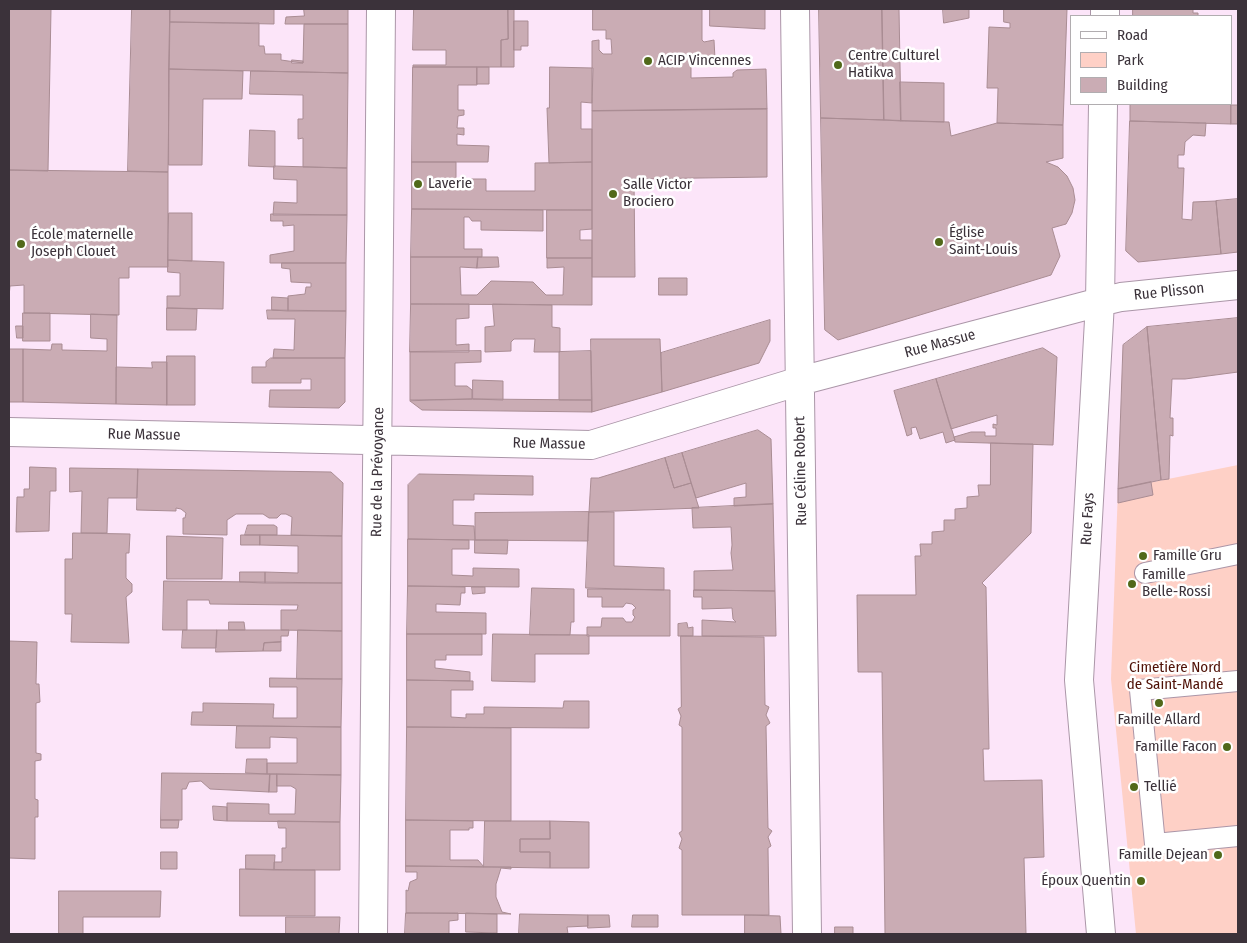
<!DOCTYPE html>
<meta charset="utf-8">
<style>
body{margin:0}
#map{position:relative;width:1247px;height:943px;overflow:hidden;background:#fce5f9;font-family:"Fira Sans Condensed",sans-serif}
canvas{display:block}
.frame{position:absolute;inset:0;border:10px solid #3b323a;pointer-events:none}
.legend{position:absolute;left:1070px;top:15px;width:162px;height:90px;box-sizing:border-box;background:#fff;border:1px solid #b1adb0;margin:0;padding:6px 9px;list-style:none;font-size:15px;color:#3b323a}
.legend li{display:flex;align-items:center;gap:10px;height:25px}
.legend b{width:25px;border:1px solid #b1adb0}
</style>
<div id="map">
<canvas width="1247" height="943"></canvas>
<div class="frame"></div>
<ul class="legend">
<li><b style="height:6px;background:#fff"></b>Road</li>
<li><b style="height:14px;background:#fed0c6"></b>Park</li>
<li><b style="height:14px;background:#caacb4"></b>Building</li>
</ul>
</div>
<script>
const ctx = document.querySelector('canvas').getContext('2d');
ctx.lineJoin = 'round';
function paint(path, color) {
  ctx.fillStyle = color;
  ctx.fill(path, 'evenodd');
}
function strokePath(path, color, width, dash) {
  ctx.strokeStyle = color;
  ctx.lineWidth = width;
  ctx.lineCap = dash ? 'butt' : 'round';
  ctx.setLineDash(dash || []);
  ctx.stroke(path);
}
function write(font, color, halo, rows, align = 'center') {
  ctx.font = font + ' "Fira Sans Condensed",sans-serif';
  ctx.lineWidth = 5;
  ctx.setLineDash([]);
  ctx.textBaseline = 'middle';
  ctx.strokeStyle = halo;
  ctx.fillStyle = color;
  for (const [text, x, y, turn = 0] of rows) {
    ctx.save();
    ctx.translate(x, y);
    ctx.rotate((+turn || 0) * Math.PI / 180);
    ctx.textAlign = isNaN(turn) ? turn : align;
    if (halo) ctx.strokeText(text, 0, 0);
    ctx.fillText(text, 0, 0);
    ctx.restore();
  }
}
paint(new Path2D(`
 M1238,465V934H1136L1111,679L1118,489Z`), '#fed0c6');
const building = new Path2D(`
 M9,9H51L48,171L9,170Z
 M132,9H170L168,172L128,171Z
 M170,9H274V24L170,22Z
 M304,9H348V24H285L286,17L304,16Z
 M414,9H508V39L501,40V67H413V65H446V50H413Z
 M508,9H514V67H501V40L508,39Z
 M593,9H702V40L704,42L714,40L715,59L704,58L703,61L691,62V78L733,77V73L737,70L766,69L767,109L592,111V41L599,40V50L603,54H612L611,39H606V30H593Z
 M710,9H765V29L710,26Z
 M819,9H882L884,120L821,118Z
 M882,9H899L901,121L884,120Z
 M943,9H969V18L944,23Z
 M1004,9H1067L1063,125L997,123L998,88H987L989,27L1010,28V23L1004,22Z
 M1133,9H1193V13H1198V16H1133Z
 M514,21H528V46H521V50H514Z
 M170,22L259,23V46H264L265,54H281V60L303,63L304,24H348V73L169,69Z
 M292,60L303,61V63H292Z
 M413,67H477V85H458V110H464V115L458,116L457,128H464V135L457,134V145L489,146L488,162H412Z
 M477,67H489V84H477Z
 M550,67L593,68L592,103L581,102V129H592V162L549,163L547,108H549Z
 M169,69L243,71L242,99H203L202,165H169Z
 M251,71L348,73L347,168L303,167V138L298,139V119H303V95L250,94Z
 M900,82L944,83V122L901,121Z
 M1231,102V124L1130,121V104Z
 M1231,105H1238V124H1231Z
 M767,109V177L634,179L635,277H592V111Z
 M821,118L949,122L951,136L997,123L1063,125V158L1046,162L1058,167L1067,176L1073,188L1075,200L1072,213L1066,224L1052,228L1060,256L1051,275L838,340L825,330Z
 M1130,121L1206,123L1205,136L1193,135L1185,142L1184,155H1178V168H1184L1182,219L1192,220L1193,202L1216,201L1221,254L1138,262L1126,251Z
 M250,130L275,131V167L249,166Z
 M412,162H456V179H486V191H535V163L592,162V210L412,209Z
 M274,166L347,168V215H273L274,202L297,203V180L274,179Z
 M9,170L168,172V267H129V278H119V315L24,313V285L10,286L9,297Z
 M1238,199V252L1221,254L1216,201Z
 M412,209L543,210V231L481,230V221H472L469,217H464V249H482V257H411Z
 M547,210H592V229L580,230V240H592V258H547Z
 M169,213H192V261L168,260Z
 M271,214L347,215L346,263H270V255L294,251V225L283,226V221H271Z
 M411,257H478L477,268L460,267L461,295H477L491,281L533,282L546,295H563L564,267L547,268V258H592V305L411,304Z
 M478,257H498L499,267L477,268Z
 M168,260L224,262L223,309L167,308V296H180V273L168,272Z
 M282,263H346V311H288V296L305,294L306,287H311V283L291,282L290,269L282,268Z
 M659,278H687V295H659Z
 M272,297L288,298V311L272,310Z
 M411,304H469V318L456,319V345L469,344V352H410Z
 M493,304L552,305V327L560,328V352H534L535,339H514L511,342V351L485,352V327L494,326Z
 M167,308L197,309L196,330H167Z
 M267,310L346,311L345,358H273L274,349L294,350L295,319H268Z
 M23,313H50V341H23Z
 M91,314L117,315L116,404L23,402V349L51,350L52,344H62V350L107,351V339L91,338Z
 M1238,318V372L1185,379H1172L1170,418H1173V436L1170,435L1169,479L1161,480L1147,327Z
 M770,320V341L759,363L662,392L661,353Z
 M16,326H23V338H17Z
 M1147,327L1161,480L1118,489L1123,345Z
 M591,339H660L662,392L592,412Z
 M1043,348L1057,357L1053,445L955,442L954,437L971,432H985V436H996V428H993V424L997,425V415L951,429L936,379Z
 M9,349H23V402H9Z
 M481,351V362L455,363V386H467L472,390V399L410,400V352Z
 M591,351L592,400H559V352Z
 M167,356H195V405H167Z
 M271,358H345V402L339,408L269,407L270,390H311V379H301V383H252V367H266V362Z
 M152,362H167V405L116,404V367L152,368Z
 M936,379L955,440L946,443L943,432L920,439L916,427L911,428L912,434L907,436L894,391Z
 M473,380L503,381V400L473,399Z
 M473,399L592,400V412L422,410L410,401Z
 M758,430L771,439L773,504L734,506V498L746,497V483L696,498L682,453Z
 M991,443L1033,444L1031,533L982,583L986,587L989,749H983L984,781L1042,780L1044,857L1024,858L1026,934H885L882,672H858L857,595H916L915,556H921L920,544H932V532L944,531V520H955V509L967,508V497L979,496L978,485H990Z
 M682,453L691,483L674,488L665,458Z
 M665,458L674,488L691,483L699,508L589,512L591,478H598Z
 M30,467L56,468V491H50L49,531L16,532L17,497H24V489H29Z
 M70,468L138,469L137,498H108L107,533H81L82,491L70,492Z
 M138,469L331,472L343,483L342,536L291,535L292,517L286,514H281L277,518H269L263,514H236L227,520V535L183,534V518H185L186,513L181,509L176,508V511L137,510Z
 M419,474L533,476V495L474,494V500H453V525L474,526L475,540L408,539V485Z
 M1151,482L1153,495L1118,503V489Z
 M773,504L775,591L694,590V571L733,570L731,553L732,545L731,527L693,528L692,508Z
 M589,512L588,541L475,540V513Z
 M589,512H614V566L664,568V590L586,588Z
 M248,525H274L277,527V535H245Z
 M73,533L130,534L129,553H126V578L132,584V592L126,597L129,643L71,642L72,614H65V559H72Z
 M241,535H260V545H241Z
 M260,535L342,536V583H265V572L298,573V546L260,545Z
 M167,536L223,538L222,579H167Z
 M408,539L469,540V549H452V575L473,576V568L519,569V587L408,586Z
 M475,540H508L507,554L475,553Z
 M240,572H265V583L240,582Z
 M164,581L342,583V631L281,630V610H297L298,605L210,604L209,600H187V630H163Z
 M408,586L465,587V593H461L460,605L436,604V612L486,613V634H407Z
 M472,587H485V593L473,594Z
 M532,588L574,589V622H571L570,635H530Z
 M588,589L670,590V636H587V627H601L602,618H623L626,622H632L635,617L633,615V610L636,608L632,604L626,603L623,607H602V597H588Z
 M694,590L775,591L776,636H702V620L736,622L733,619L732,608L702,609V597H694Z
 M229,622H244L245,630H229Z
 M687,623L688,628L693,627V636H678V624Z
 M183,630H217L216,648H182Z
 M217,630H289L288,636H281V642L264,643L263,651L216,652Z
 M298,630L342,631V679H297Z
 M407,634H482V655H446V660H435V668L470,672V681L407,680Z
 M493,634L589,635V654H535V682L492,681Z
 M681,636L764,637L765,705L769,707L766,715L770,723L766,726L768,828L772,831L768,837L771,846L768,848L769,915H682V850L679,848L682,839L679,833L682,831V727L679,725L681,716L678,709L681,707Z
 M9,641L37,642L36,684H39L40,702L36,703V753L41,754V760L35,761V799L38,800V817H35V859L9,858Z
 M281,642V651H263L264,643Z
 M270,678L342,679L341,727L191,725L192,712H203V703L274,704L273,718H297V687H270Z
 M407,680L473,681V690H451V717L466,718V714H484V707L563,708L564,701H589V728L407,727Z
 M237,726L341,727V775L267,774V763H297V738L270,737V748H236Z
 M407,727L511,728V821L406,820Z
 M247,759H267V774L246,773Z
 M162,773L270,774L269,792L210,789L201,781L189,782L186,789H182V820H161Z
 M270,774H277V792H269Z
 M277,774L341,775L340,822L227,821V803L269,804V814H295L296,789L291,786H277Z
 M213,806L227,807V821L214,820Z
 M161,820H179L178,828H161Z
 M406,820L473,821V828H469V830H450V860H478L484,867L406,866Z
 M278,821L340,822V870H274V862H282V848H286V828H279Z
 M485,821H550V839H520V852H550V868L484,867Z
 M550,821L589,822V868H550V852H520V839H550Z
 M161,852H177V869H161Z
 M246,855H275L274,870L246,869Z
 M406,866L511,867V869L501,868L496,884V897L502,912L511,914L406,913V890L408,891L410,882L417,879V872H406Z
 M240,869L315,870V916H240Z
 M59,891H161L160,917H83V934H59Z
 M406,913H458V920L449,921V934H405Z
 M466,913L497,914V933L466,932Z
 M520,914L588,915V926L567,927L568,934H519Z
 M588,915H609L610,927L588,928Z
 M633,915H658V927H632Z
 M745,915L780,916L781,934H745Z
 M286,917H340L339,934H286Z
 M835,927H853V934H835Z`);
paint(building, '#caacb4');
strokePath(building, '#a98c93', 1);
const lane = new Path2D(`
 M1145,573L1238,554
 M1238,681L1140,690L1155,844L1238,836`);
const street = new Path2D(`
 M795,9L807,934
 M1105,16V9
 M9,432L591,445L800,381L1100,302L1121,297L1238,285
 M373,934L381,9
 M1101,934L1079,680L1100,302L1103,104`);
strokePath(lane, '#ab96a8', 22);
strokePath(street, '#ab96a8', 30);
strokePath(lane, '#fff', 20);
strokePath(street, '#fff', 28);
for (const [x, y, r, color] of [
 [648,61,5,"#51691a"],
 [838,65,5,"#51691a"],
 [418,184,5,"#51691a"],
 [613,194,5,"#51691a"],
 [939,242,5,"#51691a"],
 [21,244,5,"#51691a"],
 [1143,556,5,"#51691a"],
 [1132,584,5,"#51691a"],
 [1159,703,5,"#51691a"],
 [1227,747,5,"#51691a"],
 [1134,787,5,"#51691a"],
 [1218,855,5,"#51691a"],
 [1141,881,5,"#51691a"]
]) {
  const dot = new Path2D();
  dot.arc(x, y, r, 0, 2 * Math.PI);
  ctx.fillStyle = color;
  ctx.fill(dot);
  strokePath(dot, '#fff', 2);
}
write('15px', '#3b323a', '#fff', [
 ["Centre Culturel",848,56],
 ["Hatikva",848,73],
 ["ACIP Vincennes",658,61],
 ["Laverie",428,184],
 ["Salle Victor",623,185],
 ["Brociero",623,202],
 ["Église",949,233],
 ["Saint-Louis",949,250],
 ["École maternelle",31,235],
 ["Joseph Clouet",31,252],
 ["Famille Gru",1153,556],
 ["Famille",1142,575],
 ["Belle-Rossi",1142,592],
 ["Famille Allard",1159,720,"center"],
 ["Famille Facon",1217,747,"right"],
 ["Tellié",1144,787],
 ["Famille Dejean",1208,855,"right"],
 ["Époux Quentin",1131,881,"right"]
], 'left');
write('15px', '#3b323a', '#fff', [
 ["Rue Plisson",1169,292,-6],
 ["Rue Massue",940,344,-15],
 ["Rue Massue",144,435,1],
 ["Rue Massue",549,444,1],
 ["Rue Céline Robert",801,471,-91],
 ["Rue de la Prévoyance",378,472,-89],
 ["Rue Fays",1088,519,-87]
]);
write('15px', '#4f1106', '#fff', [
 ["Cimetière Nord",1175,668],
 ["de Saint-Mandé",1175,685]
]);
</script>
